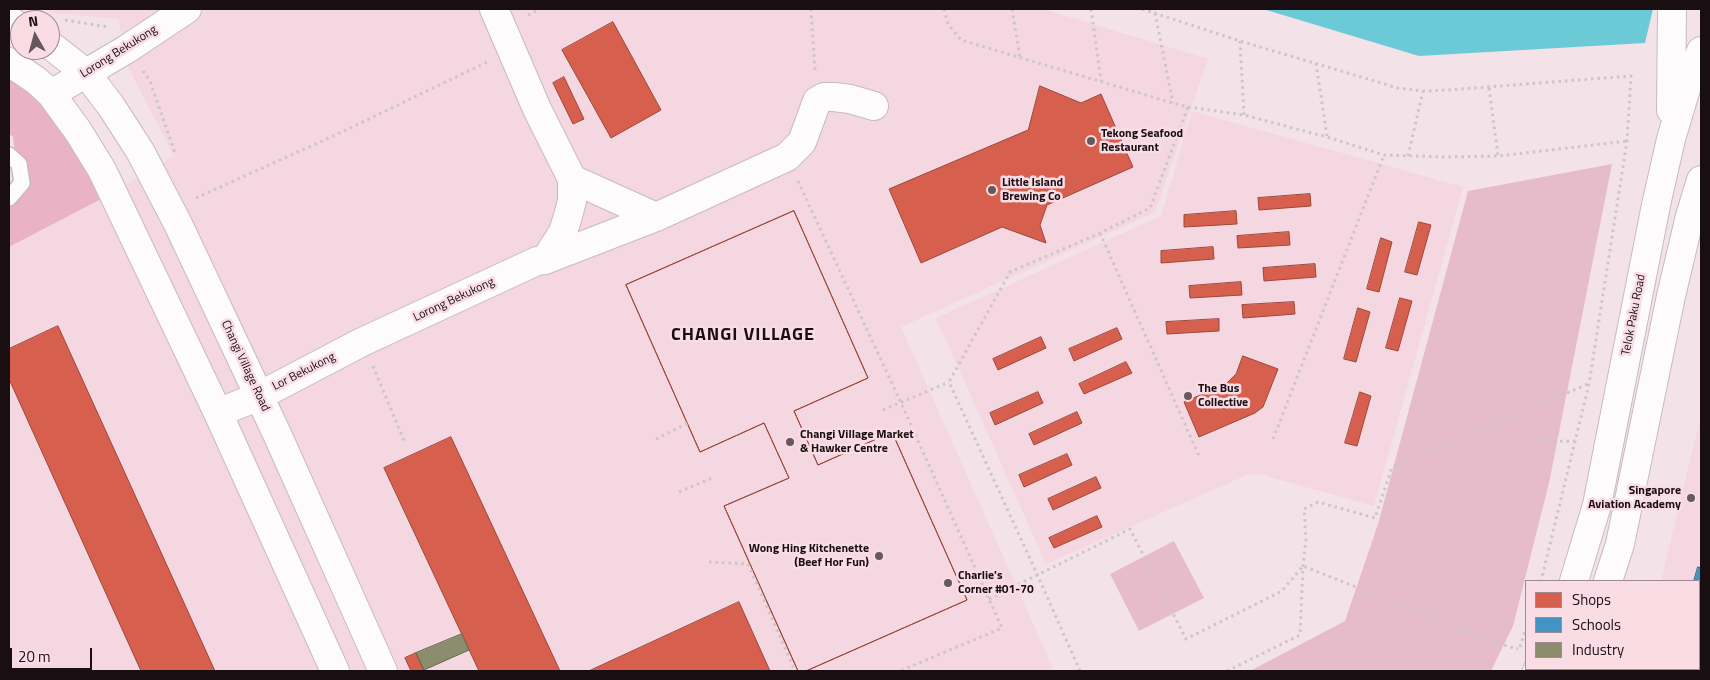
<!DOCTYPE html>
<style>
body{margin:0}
#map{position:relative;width:1710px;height:680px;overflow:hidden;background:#f3e3e8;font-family:"Titillium Web",sans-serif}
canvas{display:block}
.frame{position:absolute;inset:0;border:10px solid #190f12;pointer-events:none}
.legend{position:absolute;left:1525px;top:580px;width:175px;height:90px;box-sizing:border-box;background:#fadce5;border:1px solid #a08a91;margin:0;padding:6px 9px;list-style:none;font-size:15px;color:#190f12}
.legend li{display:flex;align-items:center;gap:10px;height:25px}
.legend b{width:25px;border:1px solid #a08a91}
.north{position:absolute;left:10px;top:10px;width:50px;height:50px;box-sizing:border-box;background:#fadce5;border:1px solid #a08a91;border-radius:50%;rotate:353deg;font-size:14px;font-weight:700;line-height:20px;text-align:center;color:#190f12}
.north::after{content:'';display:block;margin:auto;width:18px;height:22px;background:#65595d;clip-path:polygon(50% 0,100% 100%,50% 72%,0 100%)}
.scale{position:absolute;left:10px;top:648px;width:82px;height:22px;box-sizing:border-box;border:2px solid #190f12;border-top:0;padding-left:6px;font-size:15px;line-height:18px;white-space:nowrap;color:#190f12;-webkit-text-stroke:4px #fadce5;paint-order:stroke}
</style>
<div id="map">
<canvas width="1710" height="680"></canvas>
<div class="frame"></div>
<ul class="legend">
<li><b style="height:14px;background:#d6604d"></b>Shops</li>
<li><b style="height:14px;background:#4393c3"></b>Schools</li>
<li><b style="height:14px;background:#8c8c6e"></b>Industry</li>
</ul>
<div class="north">N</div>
<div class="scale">20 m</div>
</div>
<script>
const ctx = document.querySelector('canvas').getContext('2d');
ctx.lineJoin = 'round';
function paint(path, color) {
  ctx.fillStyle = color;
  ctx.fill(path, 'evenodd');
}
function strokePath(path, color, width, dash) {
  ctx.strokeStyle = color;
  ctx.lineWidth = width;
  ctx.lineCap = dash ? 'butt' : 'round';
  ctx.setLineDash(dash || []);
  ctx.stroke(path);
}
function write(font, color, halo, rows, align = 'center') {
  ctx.font = font + ' "Titillium Web",sans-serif';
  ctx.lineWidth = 5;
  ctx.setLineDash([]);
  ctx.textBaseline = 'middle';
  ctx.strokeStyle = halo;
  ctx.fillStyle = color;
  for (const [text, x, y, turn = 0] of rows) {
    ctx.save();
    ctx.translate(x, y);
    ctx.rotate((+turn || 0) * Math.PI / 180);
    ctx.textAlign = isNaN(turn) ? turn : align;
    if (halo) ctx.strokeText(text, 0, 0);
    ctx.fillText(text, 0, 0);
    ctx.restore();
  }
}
paint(new Path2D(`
 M47,9H1043L1208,59L1155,212L901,327L1054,671H9V247L105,197L174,156L129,69L118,19L53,13Z
 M1192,111L1463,187L1374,506L1259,474L1247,475L1046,564L936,318L1161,216Z
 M1701,415V671H1639V669H1699V581H1661Z`), '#f4d7e0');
paint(new Path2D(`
 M1612,164L1549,483L1513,626L1491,671H1250L1345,621L1378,524L1468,191Z
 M1174,541L1204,598L1139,631L1110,574Z`), '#e7bcca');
paint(new Path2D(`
 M9,70L58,109L105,197L9,247V183L18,179L13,137L9,134Z`), '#eab2c5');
paint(new Path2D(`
 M1263,9H1653L1645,43L1419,56Z`), '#6bcad6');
const shops = new Path2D(`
 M613,22L661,110L611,138L562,50Z
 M564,77L584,119L573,124L553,83Z
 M1040,86L1081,103L1101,94L1133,167L1047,205L1040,225L1046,243L1002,227L921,263L889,189L1028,130Z
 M1310,194L1311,206L1259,210L1258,198Z
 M794,211L868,378L794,411L818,465L892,432L967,600L806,671H798L724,506L789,478L764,423L700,452L626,285Z
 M794,211L868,378L794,411L818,465L892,432L967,600L806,671H798L724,506L789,478L764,423L700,452L626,285Z
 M1236,211L1237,224L1184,227V215Z
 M1419,222L1431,225L1417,275L1405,272Z
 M1289,232L1290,245L1238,248L1237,236Z
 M1381,238L1392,242L1379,292L1367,289Z
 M1213,247L1214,259L1161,263V251Z
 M1315,264L1316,277L1264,281L1263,268Z
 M1241,282L1242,295L1190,298L1189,286Z
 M1400,298L1412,301L1398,351L1386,348Z
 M1294,302L1295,314L1243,318L1242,305Z
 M1358,308L1370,312L1356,362L1344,359Z
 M1219,319V331L1167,334L1166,322Z
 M58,326L215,671H141L9,379V349Z
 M1117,328L1122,339L1074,361L1069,349Z
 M1041,337L1046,348L998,370L993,359Z
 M1243,356L1278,369L1263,407L1255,413L1199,437L1184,402L1226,384L1236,374Z
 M1126,362L1132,373L1084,394L1079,384Z
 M1038,392L1043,403L995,425L990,413Z
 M1360,392L1371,396L1357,446L1345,443Z
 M1077,412L1082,423L1034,445L1029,434Z
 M451,437L560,671H479L384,468Z
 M1067,454L1072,465L1024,487L1019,475Z
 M1096,477L1101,488L1053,510L1048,499Z
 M1097,516L1102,527L1054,548L1049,538Z
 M739,602L770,671H589Z
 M416,653L424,671H411L405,658Z`);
paint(shops, '#d6604d');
strokePath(shops, '#9d483b', 1);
const schools = new Path2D(`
 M1698,567L1701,568V671L1686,669H1699V581H1694Z`);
paint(schools, '#4393c3');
strokePath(schools, '#366b8e', 1);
const industry = new Path2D(`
 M462,634L469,650L424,670L416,653Z`);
paint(industry, '#8c8c6e');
strokePath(industry, '#6a6652', 1);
const lane = new Path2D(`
 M9,155L19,164L22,183L9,198`);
const street = new Path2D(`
 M494,9L537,109L572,179V201L568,216L563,232L545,260
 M9,20L20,27
 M50,45L86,73L111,106L140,151L178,224L277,434L383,671
 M9,62L37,81L51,94L78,131L102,170L218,413L335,671
 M51,94L127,49L187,9
 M572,179L656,217
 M218,413L259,396L362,342L537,261L545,260L656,217L787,157L802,142L817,101L824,97H834L850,99L874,106`);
const primary = new Path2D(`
 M1671,110L1672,9
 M1574,581L1597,505L1656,205L1671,139L1688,82L1701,51
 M1608,581L1620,544L1671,296L1690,216L1701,180
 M1537,671L1538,669
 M1573,671L1575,669`);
strokePath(lane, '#c8bbbf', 18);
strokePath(street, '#c8bbbf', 30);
strokePath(primary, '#c8bbbf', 30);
strokePath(new Path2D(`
 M811,9L815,71
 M944,9L948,24L961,40L1173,103L1188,107L1244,115L1327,137L1384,155L1444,157L1498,156L1627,141
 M1012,9L1020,58
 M1091,9L1101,81
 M1142,9L1240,41L1398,88L1423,91L1447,90L1631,76L1627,141L1589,384L1541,581
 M1155,13L1173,103
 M528,15L540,9
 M65,20L108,27
 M1240,41L1244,115
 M1316,63L1327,136
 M143,71L150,81L175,153
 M1489,88L1498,156
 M1408,156L1423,91
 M798,181L901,403L1002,628L900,671
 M196,198L342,132L487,62
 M1100,233L1199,456
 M373,366L405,443
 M883,410L949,382
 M656,439L688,423
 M1273,439L1384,155
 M1534,442L1575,441
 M679,492L712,478
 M709,562L748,564L795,671
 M989,599L1130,529L1186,639L1282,591L1303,566L1500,644L1518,649
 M1520,647L1526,629
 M1080,671L1037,574L949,382L1010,272L1100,233L1150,208L1188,107
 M1227,671L1300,635L1303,566L1306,539L1304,509L1318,502L1375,518L1392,467L1588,384
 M1607,671V669`), '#ccc6c8', 3, [2.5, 4]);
strokePath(lane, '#fdfbfc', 15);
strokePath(street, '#fdfbfc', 28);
strokePath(primary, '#fdfbfc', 28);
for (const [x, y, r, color] of [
 [1091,141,5,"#65595d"],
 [992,190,5,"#65595d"],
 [1188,396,5,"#65595d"],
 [790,442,5,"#65595d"],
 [1691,498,5,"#65595d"],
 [879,556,5,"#65595d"],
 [948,583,5,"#65595d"]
]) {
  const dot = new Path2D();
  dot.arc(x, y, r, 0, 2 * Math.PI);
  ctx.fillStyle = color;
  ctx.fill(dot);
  strokePath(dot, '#fadce5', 2);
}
write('12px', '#190f12', '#fadce5', [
 ["Lorong Bekukong",119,52,-32],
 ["Lorong Bekukong",454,300,-25],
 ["Telok Paku Road",1634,315,-79],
 ["Changi Village Road",245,366,65],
 ["Lor Bekukong",304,372,-27]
]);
write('bold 12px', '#190f12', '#fadce5', [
 ["Tekong Seafood",1101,134],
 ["Restaurant",1101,148],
 ["Little Island",1002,183],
 ["Brewing Co",1002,197],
 ["The Bus",1198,389],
 ["Collective",1198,403],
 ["Changi Village Market",800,435],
 ["& Hawker Centre",800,449],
 ["Singapore",1681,491,"right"],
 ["Aviation Academy",1681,505,"right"],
 ["Wong Hing Kitchenette",869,549,"right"],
 ["(Beef Hor Fun)",869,563,"right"],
 ["Charlie's",958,576],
 ["Corner #01-70",958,590]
], 'left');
ctx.letterSpacing = '1px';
write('bold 18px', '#190f12', '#fadce5', [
 ["CHANGI VILLAGE",743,336]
]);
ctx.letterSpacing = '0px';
</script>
